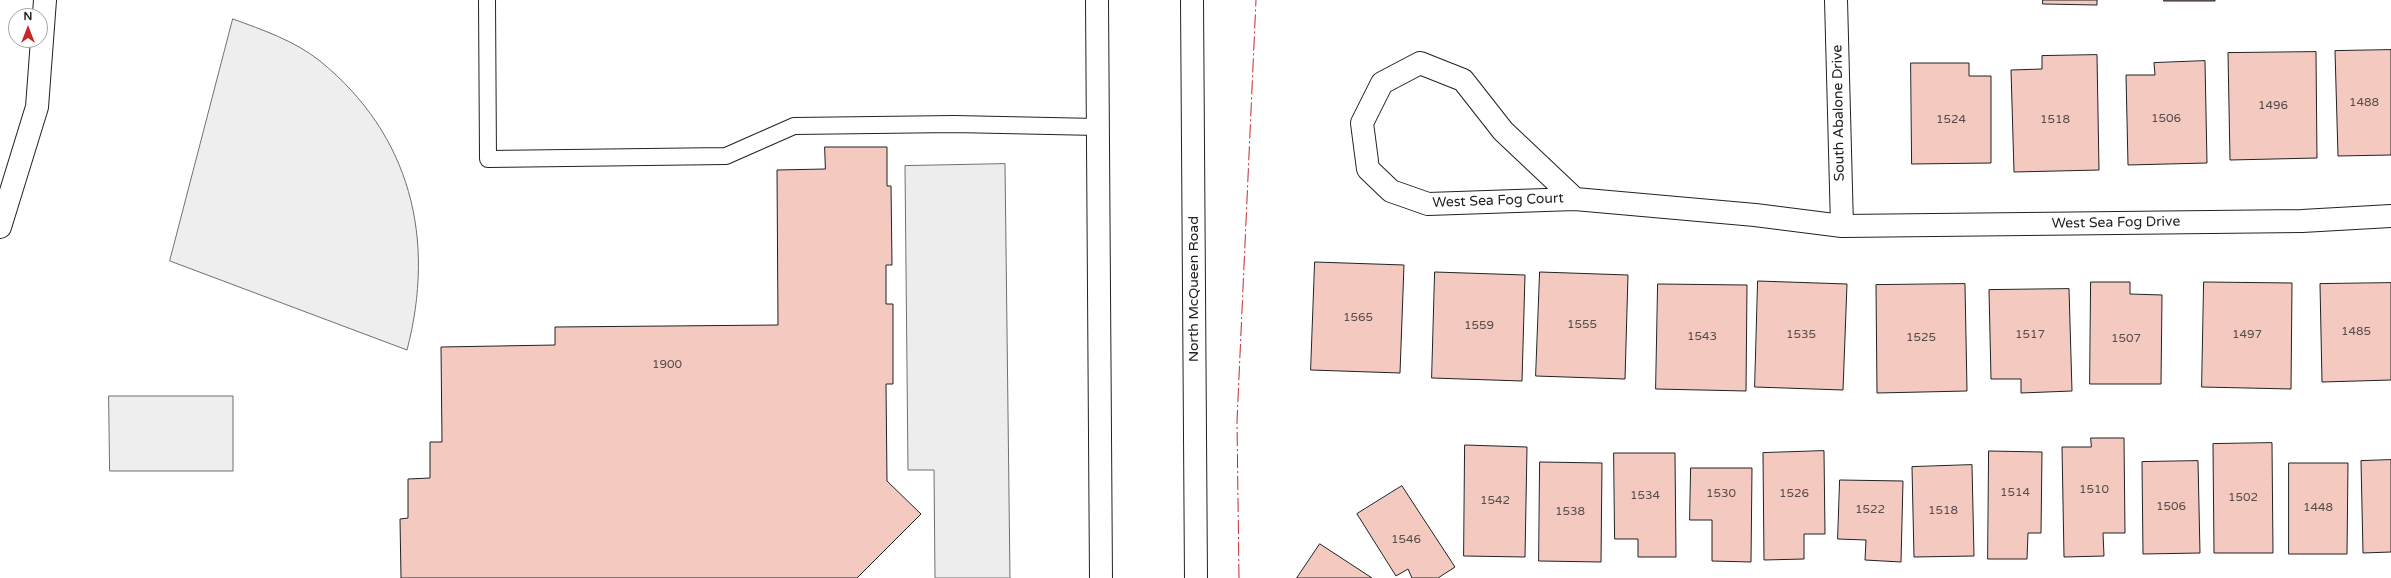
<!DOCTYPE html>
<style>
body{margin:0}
#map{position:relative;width:2391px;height:578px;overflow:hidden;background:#fff;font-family:"Varela Round",sans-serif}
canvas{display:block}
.north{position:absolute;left:8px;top:8px;width:40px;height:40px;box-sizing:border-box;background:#fff;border:1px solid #a7a7a7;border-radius:50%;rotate:0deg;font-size:11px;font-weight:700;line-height:16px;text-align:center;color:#222}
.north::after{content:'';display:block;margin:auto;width:14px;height:18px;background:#c62828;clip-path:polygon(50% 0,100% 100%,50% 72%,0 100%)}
</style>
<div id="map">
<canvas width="2391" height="578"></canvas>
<div class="north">N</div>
</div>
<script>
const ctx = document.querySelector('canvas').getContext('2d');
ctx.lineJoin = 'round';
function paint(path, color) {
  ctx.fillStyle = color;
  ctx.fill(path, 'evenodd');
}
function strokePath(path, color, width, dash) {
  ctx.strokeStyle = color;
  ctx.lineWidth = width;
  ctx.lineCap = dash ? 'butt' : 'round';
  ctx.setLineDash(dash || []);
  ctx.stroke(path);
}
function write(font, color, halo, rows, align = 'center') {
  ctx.font = font + ' "Varela Round",sans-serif';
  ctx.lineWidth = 3;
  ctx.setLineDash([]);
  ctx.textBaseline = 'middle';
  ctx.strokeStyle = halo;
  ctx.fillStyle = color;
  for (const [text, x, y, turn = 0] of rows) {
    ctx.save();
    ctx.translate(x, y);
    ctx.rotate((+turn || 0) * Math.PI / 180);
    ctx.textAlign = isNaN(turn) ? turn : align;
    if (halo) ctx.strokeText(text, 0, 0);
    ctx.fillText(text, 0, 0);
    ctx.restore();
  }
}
const green = new Path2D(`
 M233,19C263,30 295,41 320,61C411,135 436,239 407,350L170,261Z
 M109,396H233V471H110Z`);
paint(green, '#eee');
strokePath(green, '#6f6f6f', 1);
const parking = new Path2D(`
 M1005,164L1010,578H935L934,470H908L905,166Z`);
paint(parking, '#ededed');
strokePath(parking, '#6f6f6f', 1);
const building = new Path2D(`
 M2043,0H2097V5L2043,4Z
 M2164,0H2215V1H2164Z
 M2391,50V155L2338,156L2335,51Z
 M2316,52L2317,158L2230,160L2228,53Z
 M2097,55L2099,170L2014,172L2011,70L2042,69V56Z
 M2205,61L2207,163L2128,165L2126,75H2155L2154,63Z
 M1911,63H1969V76H1991V163L1912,164Z
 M825,147H887V186H891L892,265H886V304H893V384H886L887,481L921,514L857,578H401L400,519L408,518V479L430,478V442H442L441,347L555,345V327L778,325L777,170L825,169Z
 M1315,262L1404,265L1400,373L1311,370Z
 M1435,272L1525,275L1522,381L1432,378Z
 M1540,272L1628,275L1625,379L1536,376Z
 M1758,281L1847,284L1843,390L1755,387Z
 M2091,282H2130V294L2162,295L2161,384H2090Z
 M2204,282L2292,283L2291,389L2202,387Z
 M2391,283V380L2322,382L2320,284Z
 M1658,284L1747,285L1746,391L1656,389Z
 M1965,284L1967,391L1877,393L1876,285Z
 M2069,289L2072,391L2021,393V379H1991L1989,290Z
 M2091,438H2124L2125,533H2103L2104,556L2064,557L2062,447H2091Z
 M2272,443L2273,553H2214L2213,444Z
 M1465,445L1527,447L1525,557L1464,556Z
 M1824,451L1825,534H1804V559L1764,560L1763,453Z
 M1989,451L2042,452L2041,533H2028L2027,559H1988Z
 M1614,453H1675L1676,557H1638V539H1615Z
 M2391,460V552L2363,553L2361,461Z
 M2198,461L2200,553L2143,554L2142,462Z
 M1540,462L1602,463L1601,562L1539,561Z
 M2289,463H2348L2347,554H2289Z
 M1972,465L1974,556L1914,557L1912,467Z
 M1691,468H1752L1751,562L1712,561V520H1690Z
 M1840,480L1903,481L1901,562L1865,560L1866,540L1838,539Z
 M1402,486L1455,567L1438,578H1412L1408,569L1396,576L1357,514Z
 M1320,544L1372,578H1297Z`);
paint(building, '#f3c9c0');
strokePath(building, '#222', 1);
const lane = new Path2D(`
 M487,0L488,159L726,156L794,126L954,124L1098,127`);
const street = new Path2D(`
 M1836,0L1842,226
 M1575,199L1503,131L1463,80L1420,63L1382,83L1362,123L1368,169L1391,191L1428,204L1575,199L1755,215L1842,226L2302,221L2391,216
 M0,227L37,107L45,0`);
const secondary = new Path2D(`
 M1097,0L1101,578
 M1192,0L1196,578`);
strokePath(lane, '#222', 18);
strokePath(street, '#222', 24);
strokePath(secondary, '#222', 24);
strokePath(lane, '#fff', 16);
strokePath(street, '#fff', 22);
strokePath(secondary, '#fff', 22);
strokePath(new Path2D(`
 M1239,578L1237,421L1256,0`), '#c62828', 1, [14, 3, 2, 3]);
write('12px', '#564c4a', null, [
 ["1488",2364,103],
 ["1496",2273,106],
 ["1506",2166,119],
 ["1524",1951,120],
 ["1518",2055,120],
 ["1565",1358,318],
 ["1555",1582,325],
 ["1559",1479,326],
 ["1485",2356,332],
 ["1535",1801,335],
 ["1517",2030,335],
 ["1497",2247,335],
 ["1543",1702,337],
 ["1525",1921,338],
 ["1507",2126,339],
 ["1900",667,365],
 ["1510",2094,490],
 ["1514",2015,493],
 ["1530",1721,494],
 ["1526",1794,494],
 ["1534",1645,496],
 ["1502",2243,498],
 ["1542",1495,501],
 ["1506",2171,507],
 ["1448",2318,508],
 ["1522",1870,510],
 ["1518",1943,511],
 ["1538",1570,512],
 ["1546",1406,540]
]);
write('14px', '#222', '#fff', [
 ["South Abalone Drive",1839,113,-91],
 ["West Sea Fog Court",1498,201,-2],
 ["West Sea Fog Drive",2116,223,-1],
 ["North McQueen Road",1194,289,-90]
]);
</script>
